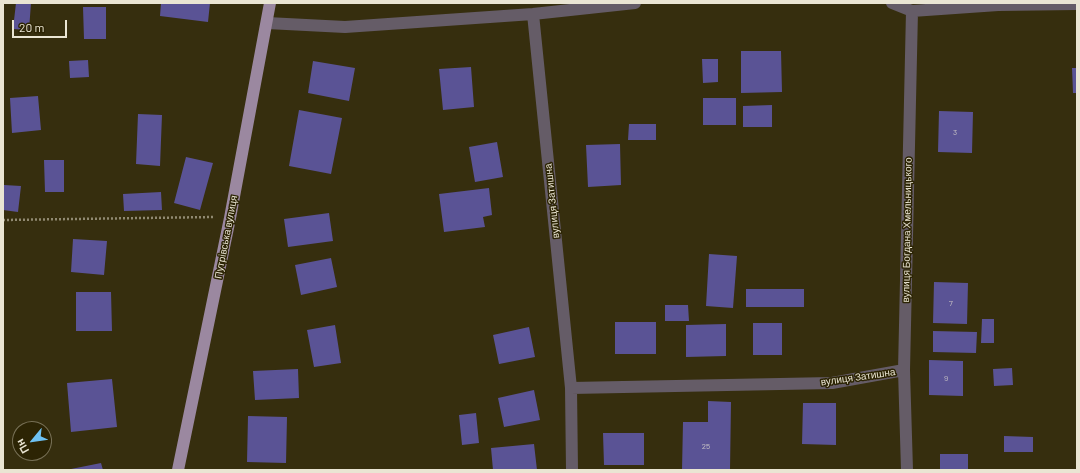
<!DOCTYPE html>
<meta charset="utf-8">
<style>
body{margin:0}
#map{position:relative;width:1080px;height:473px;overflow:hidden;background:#362e0e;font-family:Barlow,sans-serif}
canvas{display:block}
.frame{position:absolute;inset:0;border:4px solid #eae5d3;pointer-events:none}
.north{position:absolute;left:12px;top:421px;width:40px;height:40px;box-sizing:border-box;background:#2c2404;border:1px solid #787157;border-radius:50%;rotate:241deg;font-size:11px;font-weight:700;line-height:16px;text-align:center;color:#eae5d3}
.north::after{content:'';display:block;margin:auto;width:14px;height:18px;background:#6ec2f3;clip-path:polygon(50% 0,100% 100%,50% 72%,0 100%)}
.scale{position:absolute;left:12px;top:20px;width:55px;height:18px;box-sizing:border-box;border:2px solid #eae5d3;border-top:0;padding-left:5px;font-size:12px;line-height:14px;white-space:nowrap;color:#eae5d3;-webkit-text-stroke:3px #2c2404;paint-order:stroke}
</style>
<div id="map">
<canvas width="1080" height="473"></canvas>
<div class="frame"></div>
<div class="north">Пн</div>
<div class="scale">20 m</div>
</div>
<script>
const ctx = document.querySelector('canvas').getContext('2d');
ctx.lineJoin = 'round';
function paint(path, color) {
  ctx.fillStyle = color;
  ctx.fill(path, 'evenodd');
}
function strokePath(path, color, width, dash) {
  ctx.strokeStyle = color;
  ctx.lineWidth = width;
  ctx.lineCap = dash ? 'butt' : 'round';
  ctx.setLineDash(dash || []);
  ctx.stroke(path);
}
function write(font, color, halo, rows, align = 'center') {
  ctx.font = font + ' Barlow,sans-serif';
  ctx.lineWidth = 3;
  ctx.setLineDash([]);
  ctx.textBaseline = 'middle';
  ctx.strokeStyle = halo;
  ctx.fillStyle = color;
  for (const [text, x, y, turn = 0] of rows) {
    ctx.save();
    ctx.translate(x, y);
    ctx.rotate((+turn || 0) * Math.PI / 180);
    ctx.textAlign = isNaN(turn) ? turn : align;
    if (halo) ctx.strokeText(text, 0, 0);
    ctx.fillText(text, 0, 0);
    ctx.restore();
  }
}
paint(new Path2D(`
 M16,3H31L29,30L13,29Z
 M161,3H210L208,22L160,16Z
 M83,7H106V39H84Z
 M741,51H781L782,92L741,93Z
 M702,59H718V82L703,83Z
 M88,60L89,77L70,78L69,61Z
 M313,61L355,68L349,101L308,93Z
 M471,67L474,107L443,110L439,69Z
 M1072,68H1077V93H1073Z
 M38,96L41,130L12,133L10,98Z
 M703,98H736V125H703Z
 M772,105V127H743V106Z
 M299,110L342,118L331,174L289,166Z
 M939,111L973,112L972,153L938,152Z
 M138,114L162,115L160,166L136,164Z
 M629,124H656V140H628Z
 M497,142L503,177L475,182L469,147Z
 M620,144L621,185L588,187L586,145Z
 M186,157L213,163L200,210L174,203Z
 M44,160H64V192H45Z
 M4,185L21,186L18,212L3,210Z
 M489,188L492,215L483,217L485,227L444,232L439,194Z
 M161,192L162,210L124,211L123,194Z
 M329,213L333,241L288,247L284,219Z
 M73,239L107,241L104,275L71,272Z
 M709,254L737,256L733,308L706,306Z
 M331,258L337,287L301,295L295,265Z
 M934,282L968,283L967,324L933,323Z
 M746,289H804V307H746Z
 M76,292H111L112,331H76Z
 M665,305H688L689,321H665Z
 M982,319H994V343H981Z
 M615,322H656V354H615Z
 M753,323H782V355H753Z
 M726,324V356L686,357V325Z
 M335,325L341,363L314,367L307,330Z
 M529,327L535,357L499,364L493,335Z
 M933,331L977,332L976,353L933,352Z
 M929,360L963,361V396L929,395Z
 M1012,368L1013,385L994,386L993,369Z
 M298,369L299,398L255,400L253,371Z
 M112,379L117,427L71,432L67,383Z
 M534,390L540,420L504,427L498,398Z
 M708,401L731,402L730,470H682L683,422H708Z
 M803,403H836V445L802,444Z
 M476,413L479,443L462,445L459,415Z
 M248,416L287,417L286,463L247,462Z
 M603,433H644V465H604Z
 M1004,436L1033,437V452H1004Z
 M534,444L537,470H493L491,448Z
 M940,454H968V470H940Z
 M101,463L103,470H71V469Z`), '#5a5395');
strokePath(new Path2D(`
 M3,220L214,217`), '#918a72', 2.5, [2, 2]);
strokePath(new Path2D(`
 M892,3L912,11L904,370L907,470
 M912,11L998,5L1077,4
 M533,14L571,388L572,470
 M267,23L345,27L533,14L635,3
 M571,388L832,383L904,370`), '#655c67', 12);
strokePath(new Path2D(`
 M178,470L230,218L270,3`), '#9b88a0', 12);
write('8px', '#c6c0c4', null, [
 ["3",955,132],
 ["7",951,303],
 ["9",946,378],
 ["25",706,446]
]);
write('10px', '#eae5d3', '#2c2404', [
 ["вулиця Затишна",552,201,-96],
 ["вулиця Богдана Хмельницького",907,230,-89],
 ["Путрівська вулиця",226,237,-79],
 ["вулиця Затишна",858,377,-8]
]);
</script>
